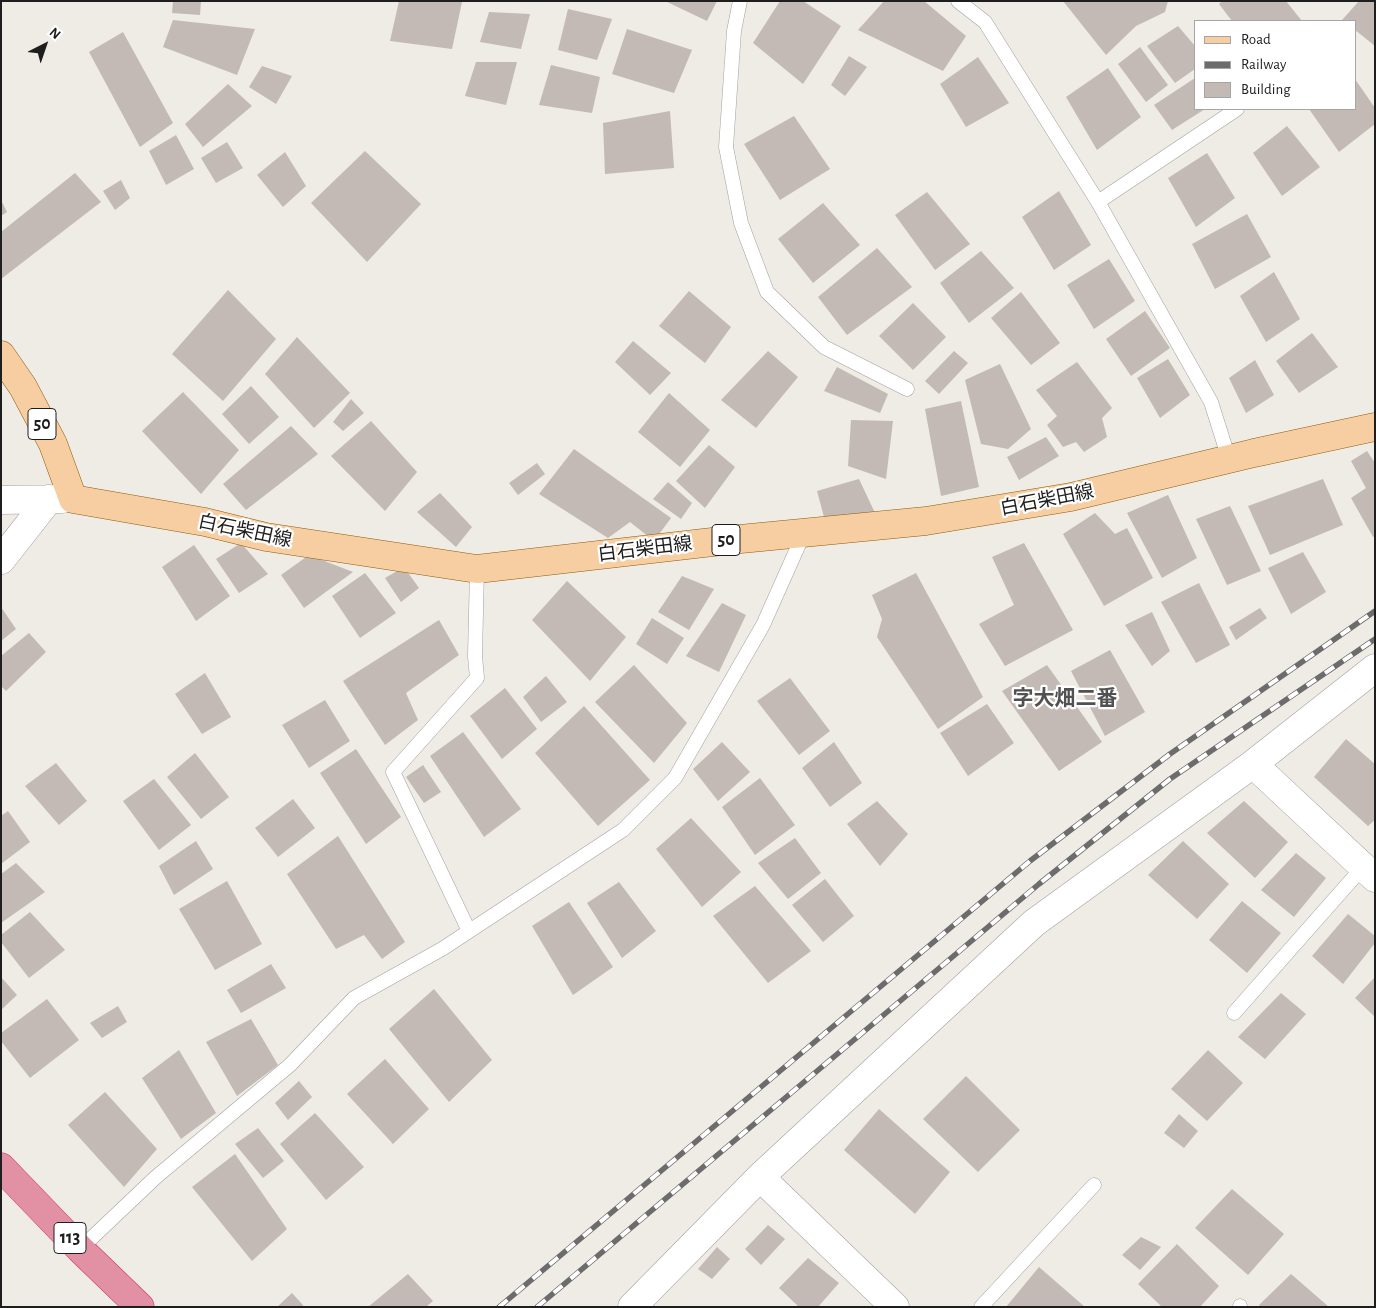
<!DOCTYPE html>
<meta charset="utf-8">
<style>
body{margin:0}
#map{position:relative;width:1376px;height:1308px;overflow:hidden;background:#efebe5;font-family:"Alegreya Sans",sans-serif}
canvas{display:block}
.frame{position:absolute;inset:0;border:2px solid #1e1e1e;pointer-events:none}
.legend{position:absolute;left:1194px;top:20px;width:162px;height:90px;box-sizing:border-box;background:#fff;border:1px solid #a5a5a5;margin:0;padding:6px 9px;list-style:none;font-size:15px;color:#1e1e1e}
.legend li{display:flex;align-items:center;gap:10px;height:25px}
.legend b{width:25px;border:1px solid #a5a5a5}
.north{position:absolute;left:20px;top:20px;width:50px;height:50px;-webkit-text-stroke:4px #fff;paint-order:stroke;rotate:41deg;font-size:14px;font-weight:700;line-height:20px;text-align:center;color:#1e1e1e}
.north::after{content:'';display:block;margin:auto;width:18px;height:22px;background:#1e1e1e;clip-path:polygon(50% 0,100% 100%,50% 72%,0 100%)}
</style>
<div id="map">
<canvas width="1376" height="1308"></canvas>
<div class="frame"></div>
<ul class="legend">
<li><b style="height:6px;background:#f6cea2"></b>Road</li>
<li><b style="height:6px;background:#6c6c6c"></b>Railway</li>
<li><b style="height:14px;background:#c3bab5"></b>Building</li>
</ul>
<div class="north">N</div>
</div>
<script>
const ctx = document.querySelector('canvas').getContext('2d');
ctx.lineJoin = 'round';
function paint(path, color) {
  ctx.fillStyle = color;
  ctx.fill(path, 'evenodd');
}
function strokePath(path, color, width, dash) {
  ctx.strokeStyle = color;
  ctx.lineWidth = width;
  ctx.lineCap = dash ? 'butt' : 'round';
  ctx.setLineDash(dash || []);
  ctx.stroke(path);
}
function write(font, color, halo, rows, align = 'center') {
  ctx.font = font + ' "Alegreya Sans","Noto Sans JP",sans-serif';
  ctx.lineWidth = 4.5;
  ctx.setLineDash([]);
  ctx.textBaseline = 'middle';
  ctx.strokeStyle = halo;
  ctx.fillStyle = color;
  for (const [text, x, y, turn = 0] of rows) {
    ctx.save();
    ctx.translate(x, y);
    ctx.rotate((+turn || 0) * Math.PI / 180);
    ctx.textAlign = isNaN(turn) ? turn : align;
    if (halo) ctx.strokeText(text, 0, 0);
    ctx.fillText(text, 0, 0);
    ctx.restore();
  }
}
paint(new Path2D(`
 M173,1H201L200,15L172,13Z
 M399,1L462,2L452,49L390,41Z
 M665,1H717L707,21Z
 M780,1H803L841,26L803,84L753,43Z
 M884,1H924L966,36L943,71L858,30Z
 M1063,1H1168L1165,12L1136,26L1106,55Z
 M1222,1H1286L1302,21H1232L1219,4Z
 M1359,1H1375V46L1355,30V21L1342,20Z
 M568,9L612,19L597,60L558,50Z
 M489,12L530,14L521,49L480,42Z
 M173,20L255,29L237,75L163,47Z
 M1178,26L1195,46V69L1175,83L1147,46Z
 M627,29L692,50L674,93L612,74Z
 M123,32L173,123L140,147L89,52Z
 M1140,47L1168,85L1146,102L1118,64Z
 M849,56L867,67L845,96L831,85Z
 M978,57L1009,103L966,127L940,84Z
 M476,62H517L506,105L465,96Z
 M551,65L600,77L592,113L539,105Z
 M262,66L292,76L276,104L249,87Z
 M1108,68L1141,117L1097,150L1066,97Z
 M1195,78V109H1205L1172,130L1154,105Z
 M1355,79L1375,108V124L1339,152L1309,109H1355Z
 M228,84L252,106L203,147L185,124Z
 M670,111L674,168L605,174L603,123Z
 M794,116L830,169L780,200L744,144Z
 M1287,126L1320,167L1282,196L1253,153Z
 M176,135L194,169L166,185L149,151Z
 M227,142L243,168L216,183L201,158Z
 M365,151L421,204L367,262L311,203Z
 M285,152L306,186L283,207L257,175Z
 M1207,153L1235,198L1196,227L1168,178Z
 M75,173L101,202L1,279V232Z
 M121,180L130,198L115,210L103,191Z
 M1059,191L1091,245L1054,270L1022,217Z
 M927,192L970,244L935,270L895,215Z
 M1,200L7,212L1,216Z
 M823,203L860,245L813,283L778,239Z
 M1247,214L1271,257L1215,289L1192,244Z
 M877,248L912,287L847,335L818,297Z
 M981,251L1014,288L969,323L940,283Z
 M1109,259L1135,301L1094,329L1067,285Z
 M1274,272L1300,319L1266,342L1240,296Z
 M228,290L276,339L223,401L172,354Z
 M689,291L731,327L705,363L659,326Z
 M1021,292L1060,343L1031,365L991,318Z
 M913,303L946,337L913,370L879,336Z
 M1145,311L1170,348L1131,376L1106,339Z
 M1312,333L1338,367L1299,393L1276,361Z
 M297,337L350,393L314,428L265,374Z
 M633,341L671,373L650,395L615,362Z
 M768,351L798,377L756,428L721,400Z
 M954,351L968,363L939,394L925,381Z
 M1168,359L1190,395L1160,418L1137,378Z
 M1255,360L1274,395L1246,413L1229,378Z
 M1077,362L1112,408L1102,418L1107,437L1084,452L1076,442L1063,447L1047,425L1057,416L1036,390Z
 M1000,364L1031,429L1008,449L981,444L965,380Z
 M837,367L888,394L880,413L824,391Z
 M251,386L279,417L249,444L222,414Z
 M183,392L239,450L201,494L142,431Z
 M669,393L710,430L680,467L638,432Z
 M351,399L364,413L343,431L333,422Z
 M961,401L979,487L941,496L925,409Z
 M851,420L893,421L886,479L848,466Z
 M371,421L417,472L385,511L331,456Z
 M291,426L318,454L246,510L223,484Z
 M1046,437L1059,456L1019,480L1007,457Z
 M709,445L735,467L705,508L676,481Z
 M574,449L671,518L654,541L630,522L608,538L539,494Z
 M1367,451L1375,463V536L1373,537L1351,498L1366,488L1351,461Z
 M537,463L545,474L518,495L509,483Z
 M859,479L876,515L824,517L817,491Z
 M1323,479L1343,525L1270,555L1248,506Z
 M668,482L692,503L681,519L653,499Z
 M440,493L472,527L456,547L417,512Z
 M1168,495L1197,558L1162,578L1127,513Z
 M1230,506L1261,571L1227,585L1196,519Z
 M1095,513L1115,534L1127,528L1153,578L1104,606L1063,534Z
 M241,543L268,574L239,593L216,559Z
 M1024,543L1073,630L1005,666L979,624L1014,605L992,557Z
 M194,545L230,596L196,621L162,567Z
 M1303,552L1326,592L1291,614L1268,568Z
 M309,555L353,572L304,608L281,575Z
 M404,567L419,588L401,602L385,578Z
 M365,573L396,613L360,638L332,596Z
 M916,573L983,697L938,729L877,637L882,619L872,595Z
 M682,576L714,589L689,630L658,612Z
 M567,581L626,637L590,681L532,620Z
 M1199,583L1230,645L1196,663L1161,602Z
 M722,603L746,615L719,672L686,656Z
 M1,607L16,629L1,641Z
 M1260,608L1267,618L1236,640L1229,627Z
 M1152,612L1170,651L1152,666L1125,625Z
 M652,618L684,638L667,664L636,644Z
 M439,620L459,655L406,693L418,720L385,745L343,681Z
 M29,633L46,652L6,691L1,686V656Z
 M1110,650L1145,712L1105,736L1071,671Z
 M634,665L687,723L654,763L595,702Z
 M1047,665L1102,742L1059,771L1002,691Z
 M205,673L231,717L202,734L175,694Z
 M546,676L567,702L541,722L523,697Z
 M790,678L830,731L799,755L757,701Z
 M505,688L537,729L502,759L470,716Z
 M325,700L350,741L309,768L282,725Z
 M987,704L1014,743L968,776L940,733Z
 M584,706L650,780L598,826L535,753Z
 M463,732L521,809L484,837L430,756Z
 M1346,739L1375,764V820L1368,826L1314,777Z
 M722,742L750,772L718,801L693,769Z
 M834,742L862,783L830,807L802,768Z
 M356,749L401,817L366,844L320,773Z
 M195,753L229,797L201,819L167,777Z
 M56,763L87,801L59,825L25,786Z
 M423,765L441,792L424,803L406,777Z
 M760,778L795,825L755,855L722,807Z
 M154,779L191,825L159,850L123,801Z
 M293,799L315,828L278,857L255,828Z
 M877,801L908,834L880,866L847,824Z
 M1244,801L1288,842L1255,878L1207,833Z
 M8,811L30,842L1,864V816Z
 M691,818L741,872L702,907L656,849Z
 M338,836L405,942L382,959L364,935L336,949L287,874Z
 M795,838L821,873L788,899L758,863Z
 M196,841L213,869L174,895L159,866Z
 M1183,841L1229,884L1197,919L1148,875Z
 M1296,853L1326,878L1294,917L1261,890Z
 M16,863L45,892L1,923V874Z
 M825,879L854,916L823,942L792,905Z
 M227,881L262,944L215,970L179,909Z
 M619,882L656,931L622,958L587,903Z
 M755,886L811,951L768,983L713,916Z
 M1242,901L1281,933L1247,973L1209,940Z
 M569,902L613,967L573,995L532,926Z
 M30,912L65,950L29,978L1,942V935Z
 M1348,914L1375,936V943L1343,984L1312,956Z
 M271,964L286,988L241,1013L227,990Z
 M1,977L17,995L1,1010Z
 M1375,977V1017L1355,998Z
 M434,989L492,1060L449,1102L389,1029Z
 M1281,993L1306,1014L1265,1059L1238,1037Z
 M47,999L79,1040L30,1078L1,1041V1033Z
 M118,1006L127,1022L102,1038L90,1023Z
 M251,1019L278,1065L237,1096L206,1042Z
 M179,1050L216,1113L181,1139L142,1078Z
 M1208,1050L1243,1083L1207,1121L1171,1089Z
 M385,1059L429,1109L393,1144L347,1094Z
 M966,1076L1020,1130L978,1172L923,1119Z
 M299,1081L312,1097L288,1120L275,1103Z
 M105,1092L157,1149L124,1187L68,1125Z
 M879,1109L950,1172L915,1214L844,1150Z
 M315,1113L364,1167L326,1200L280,1144Z
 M1179,1114L1198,1131L1184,1148L1164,1133Z
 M258,1128L284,1161L263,1178L235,1144Z
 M235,1154L287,1229L252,1261L192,1187Z
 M1232,1189L1284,1234L1248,1275L1195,1228Z
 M768,1225L785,1239L761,1265L745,1249Z
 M1141,1237L1161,1247L1140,1270L1122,1255Z
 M1177,1244L1219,1286L1200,1307H1162L1138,1284Z
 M717,1247L730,1259L712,1279L698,1269Z
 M808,1258L839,1283L818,1307H799L779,1288Z
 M1039,1267L1085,1307H1006Z
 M408,1274L433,1301L426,1307H368Z
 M1291,1274L1329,1307H1261L1259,1305Z
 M292,1293L303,1305L302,1307H277Z`), '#c3bab5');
const lane = new Path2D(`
 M740,1L734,31L726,147L741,223L767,292L824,347L907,389
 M958,1L985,22L1098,202L1211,402L1229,459
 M1098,202L1237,109
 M469,931L393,772L477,678L475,656L477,569
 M1234,1013L1363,867
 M80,1249L156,1177L290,1065L354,998L442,949L623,830L675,778L763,625L804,533
 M981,1307L1094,1185
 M1240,1307V1306`);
const street = new Path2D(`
 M1,500L62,499
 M1,560L49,499
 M1253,764L1375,878
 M760,1177L895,1307
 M632,1307L760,1177L1034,923L1253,764L1375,668`);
const primary = new Path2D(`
 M1,355L23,387L53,444L73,499L205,522L266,537L477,569L730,540L926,521L1071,497L1254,453L1375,427`);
const highway = new Path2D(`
 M1,1167L80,1249L140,1307`);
strokePath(lane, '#a2a2a2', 15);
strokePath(street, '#a2a2a2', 29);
strokePath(primary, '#905c09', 29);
strokePath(highway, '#d02e6e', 29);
strokePath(lane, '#fff', 14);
strokePath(street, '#fff', 28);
strokePath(primary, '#f6cea2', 28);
strokePath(highway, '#e291a4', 28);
const rail = new Path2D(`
 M499,1307L1030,861L1170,754L1375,611
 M537,1307L1039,884L1170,779L1375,639`);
strokePath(rail, '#6c6c6c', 5.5);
strokePath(rail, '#fff', 4, [11]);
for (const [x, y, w] of [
 [42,424,28],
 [726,540,28],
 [70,1238,32]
]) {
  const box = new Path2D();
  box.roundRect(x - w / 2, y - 15.5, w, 31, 4);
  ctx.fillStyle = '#fff';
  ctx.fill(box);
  strokePath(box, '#1e1e1e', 1);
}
write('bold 18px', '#1e1e1e', null, [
 ["50",42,424],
 ["50",726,540],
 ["113",70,1238]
]);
write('19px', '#1e1e1e', '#fff', [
 ["白石柴田線",1047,500,-11],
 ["白石柴田線",245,531,12],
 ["白石柴田線",645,549,-7]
]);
write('bold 21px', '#515151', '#fff', [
 ["字大畑二番",1065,699]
]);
</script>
